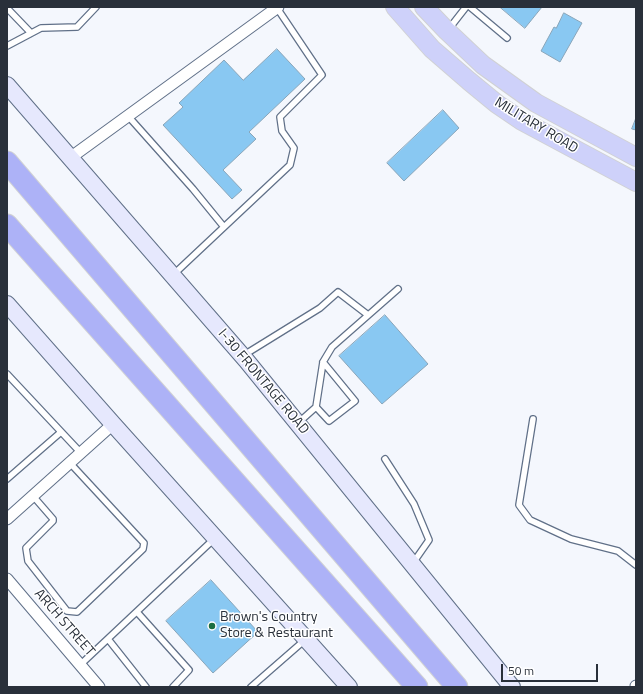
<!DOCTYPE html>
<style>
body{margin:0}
#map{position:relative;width:643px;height:694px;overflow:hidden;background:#f4f7fd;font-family:"Titillium Web",sans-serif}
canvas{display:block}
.frame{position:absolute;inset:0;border:8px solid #29303a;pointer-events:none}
.scale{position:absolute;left:501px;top:664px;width:97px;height:18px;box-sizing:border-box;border:2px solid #29303a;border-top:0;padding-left:5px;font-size:12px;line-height:14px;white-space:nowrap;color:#29303a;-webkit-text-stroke:3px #fff;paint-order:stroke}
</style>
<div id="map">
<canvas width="643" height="694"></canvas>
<div class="frame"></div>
<div class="scale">50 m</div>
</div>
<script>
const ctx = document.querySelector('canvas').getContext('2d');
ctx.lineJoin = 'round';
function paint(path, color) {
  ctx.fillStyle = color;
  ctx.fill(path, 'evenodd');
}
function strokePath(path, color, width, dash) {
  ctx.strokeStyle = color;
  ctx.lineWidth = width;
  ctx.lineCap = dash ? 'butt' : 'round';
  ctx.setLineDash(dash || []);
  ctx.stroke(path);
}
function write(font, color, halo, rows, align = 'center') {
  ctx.font = font + ' "Titillium Web",sans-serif';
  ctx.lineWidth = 3;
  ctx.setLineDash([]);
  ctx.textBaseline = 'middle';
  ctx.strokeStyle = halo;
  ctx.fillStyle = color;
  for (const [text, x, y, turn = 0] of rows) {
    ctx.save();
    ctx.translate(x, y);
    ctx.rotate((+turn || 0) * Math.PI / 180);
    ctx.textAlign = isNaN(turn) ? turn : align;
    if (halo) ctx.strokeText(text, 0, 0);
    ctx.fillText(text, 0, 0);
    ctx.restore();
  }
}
const building = new Path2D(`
 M500,7H542L525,28Z
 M564,13L582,23L560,62L541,51L554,27L556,28Z
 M277,49L305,79L249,132L256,139L223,170L242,190L232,199L163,125L183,107L179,103L224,60L243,80Z
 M443,110L459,128L404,181L387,163Z
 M636,118V130L632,129Z
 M385,315L428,364L382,404L339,356Z
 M211,580L258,632L213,673L166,621Z`);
paint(building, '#89c8f2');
strokePath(building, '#89a5b9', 1);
const lane = new Path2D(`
 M470,7L507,38
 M7,8L31,33
 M448,30L466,7
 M7,46L41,28L77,27L96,7
 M128,116L193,189L224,227
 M174,274L290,165L294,148L282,131L280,117L322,75L277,8
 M244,355L320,308L338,292L368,315
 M7,374L81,453
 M316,407L329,421L355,401L323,362
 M533,419L519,505L530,520L571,539L618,551L636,565
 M298,423L316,407L323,362L332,347L398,289
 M385,459L414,504L429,540L413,563
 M7,479L61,432
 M33,496L53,519V521L26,548L28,561L67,611L77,612L143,549L144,543L70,463
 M137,612L189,670L173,687
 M108,639L146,687
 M80,665L214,539
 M251,687L306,639`);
const street = new Path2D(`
 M70,158L278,7
 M7,519L113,424
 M7,579L99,687
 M636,687V686`);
const secondary = new Path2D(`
 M7,85L246,360L512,687
 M7,304L113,424L349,687`);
const primary = new Path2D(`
 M395,7L432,49L469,81L497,104L522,121L636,182
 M424,7L447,31L483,65L536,103L636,157`);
const highway = new Path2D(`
 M7,162L457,687
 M7,225L417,687`);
strokePath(lane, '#607088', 8);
strokePath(street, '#607088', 13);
strokePath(secondary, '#607088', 18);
strokePath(primary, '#d0d1d4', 20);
strokePath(highway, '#d0d1d4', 23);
strokePath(lane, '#fff', 5.5);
strokePath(street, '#fff', 11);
strokePath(secondary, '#e6e8fd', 16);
strokePath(primary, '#ced1fa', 18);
strokePath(highway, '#adb2f7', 21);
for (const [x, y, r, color] of [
 [212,626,4,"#1b6e40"]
]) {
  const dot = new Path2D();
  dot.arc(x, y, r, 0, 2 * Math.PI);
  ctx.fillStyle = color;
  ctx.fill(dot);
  strokePath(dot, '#fff', 1.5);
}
write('14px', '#29303a', '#fff', [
 ["MILITARY ROAD",536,126,31],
 ["I-30 FRONTAGE ROAD",263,382,50],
 ["ARCH STREET",64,623,49]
]);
write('14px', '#29303a', '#fff', [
 ["Brown's Country",220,618],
 ["Store & Restaurant",220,634]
], 'left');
</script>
